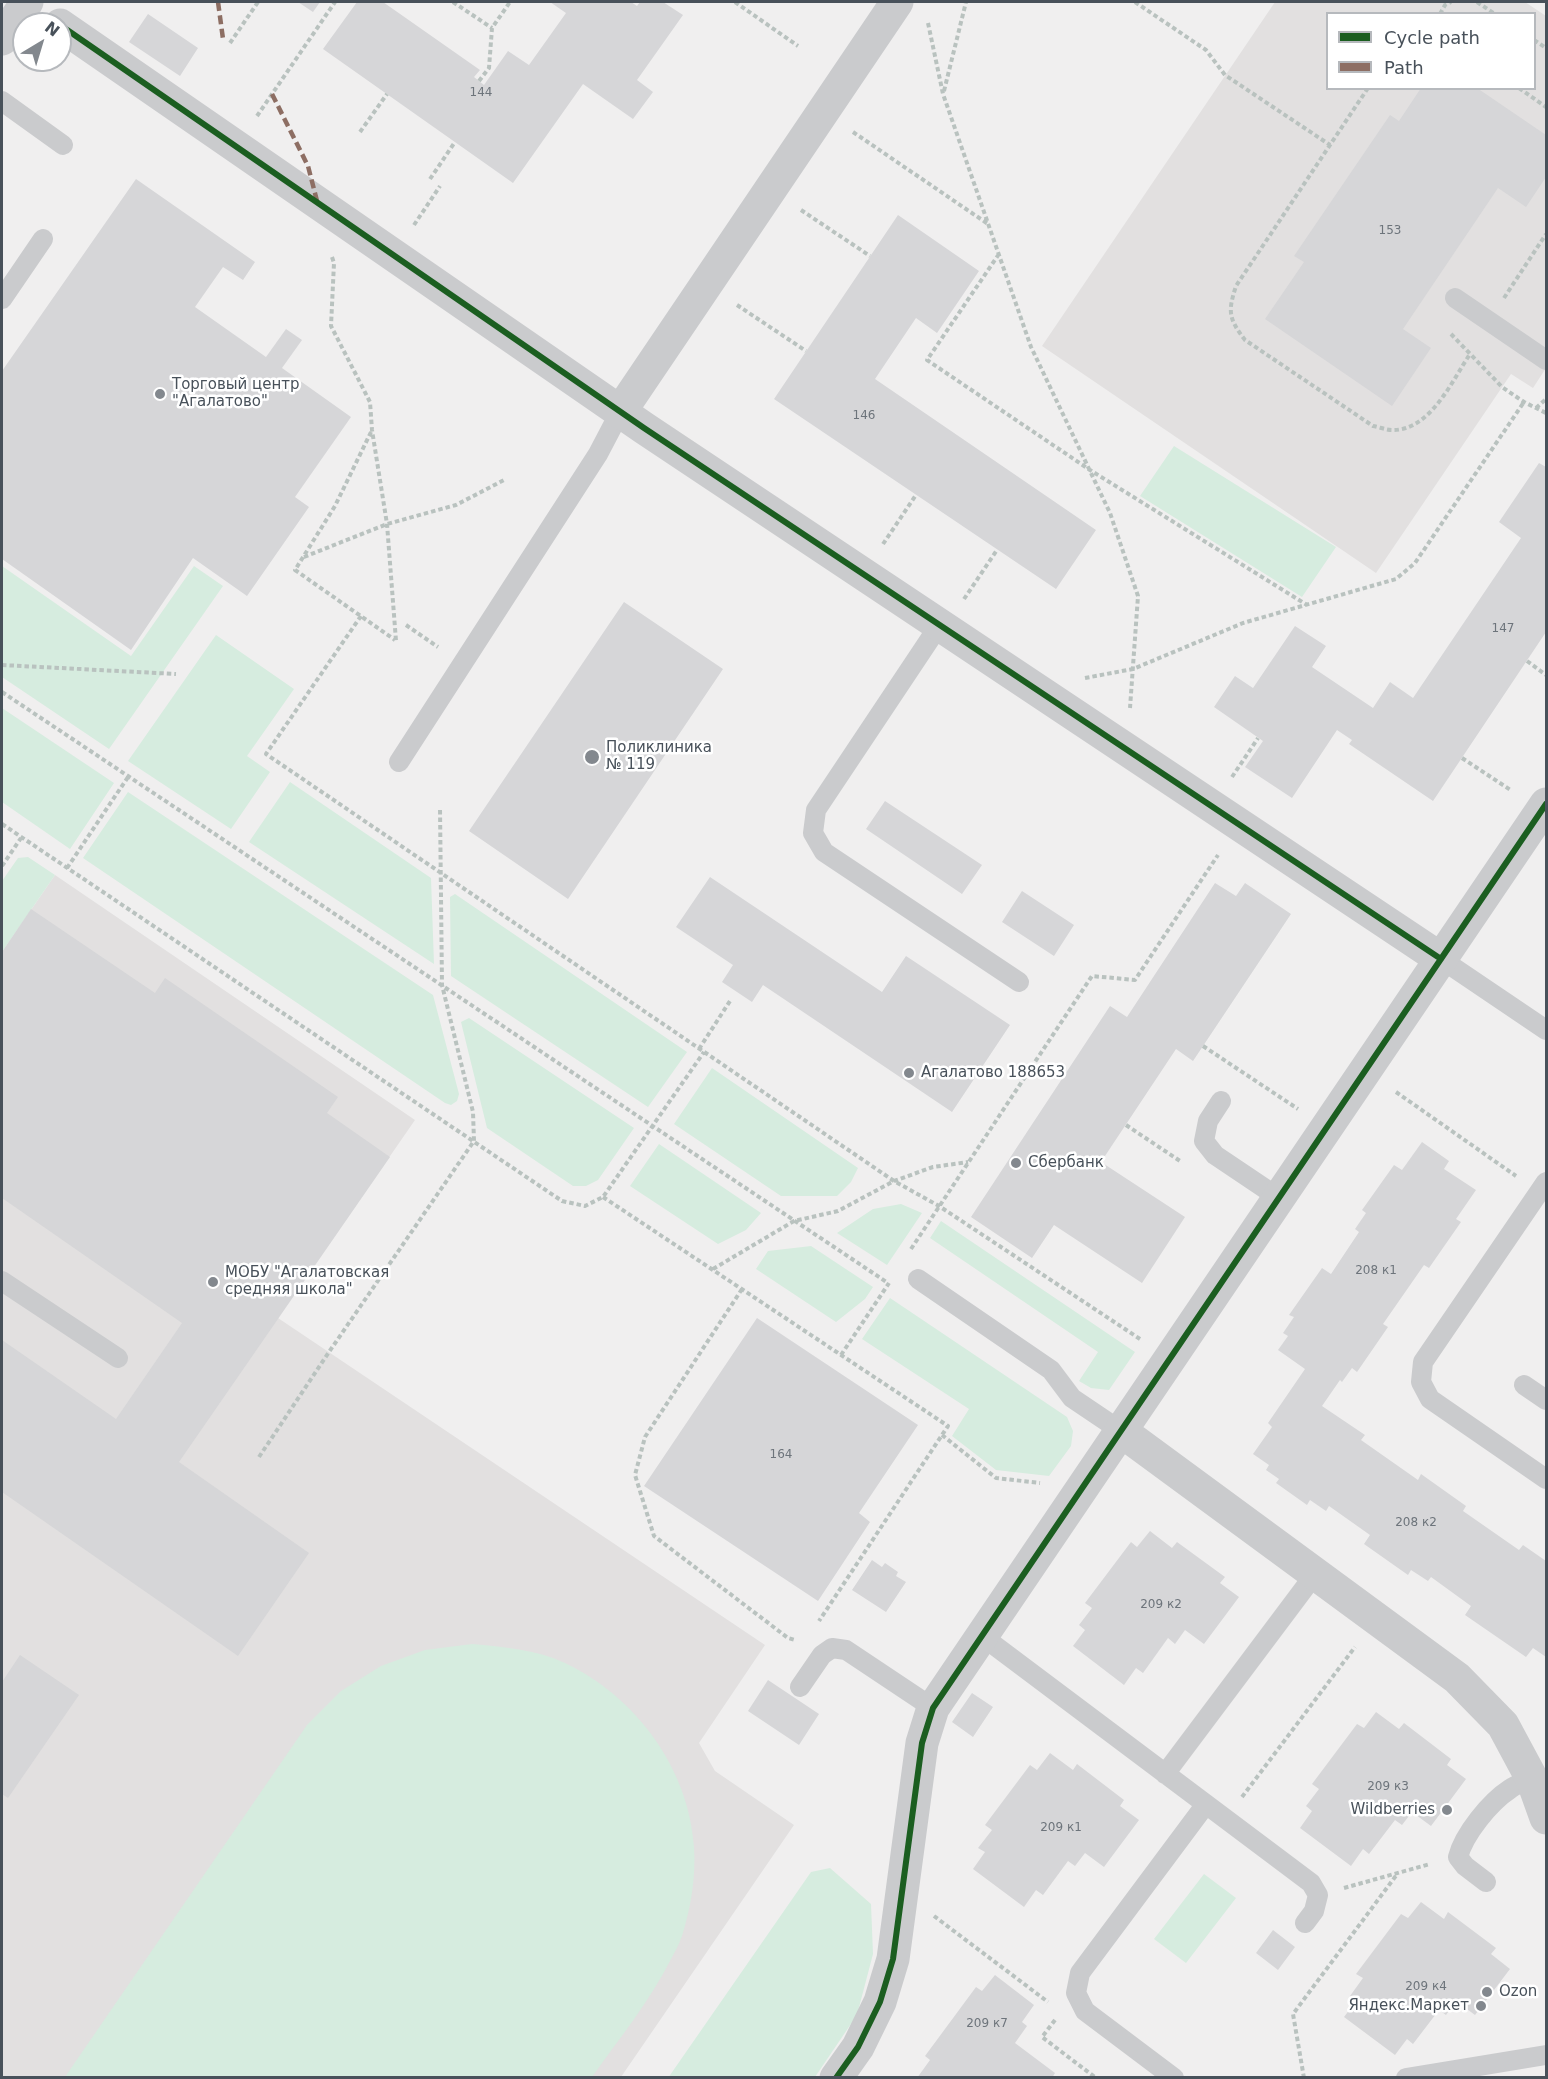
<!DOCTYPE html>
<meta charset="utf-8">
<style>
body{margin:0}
#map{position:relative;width:1548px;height:2079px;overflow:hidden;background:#f0efef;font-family:"DejaVu Sans",sans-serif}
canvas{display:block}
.frame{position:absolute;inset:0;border:3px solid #48515a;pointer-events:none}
.legend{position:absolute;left:1326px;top:12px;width:210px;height:78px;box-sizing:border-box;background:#fff;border:2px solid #b6b9bd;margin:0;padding:8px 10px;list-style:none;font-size:18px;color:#48515a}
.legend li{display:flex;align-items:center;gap:12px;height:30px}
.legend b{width:30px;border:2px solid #b6b9bd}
.north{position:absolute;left:12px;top:12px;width:60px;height:60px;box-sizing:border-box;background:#fff;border:2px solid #b6b9bd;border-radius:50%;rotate:38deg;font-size:16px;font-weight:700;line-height:24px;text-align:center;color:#48515a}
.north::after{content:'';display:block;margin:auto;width:21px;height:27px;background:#83888e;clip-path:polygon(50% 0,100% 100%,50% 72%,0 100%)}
</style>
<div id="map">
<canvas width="1548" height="2079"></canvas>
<div class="frame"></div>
<ul class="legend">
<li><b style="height:8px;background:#1b5e20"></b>Cycle path</li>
<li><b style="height:8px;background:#8d6e63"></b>Path</li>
</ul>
<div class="north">N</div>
</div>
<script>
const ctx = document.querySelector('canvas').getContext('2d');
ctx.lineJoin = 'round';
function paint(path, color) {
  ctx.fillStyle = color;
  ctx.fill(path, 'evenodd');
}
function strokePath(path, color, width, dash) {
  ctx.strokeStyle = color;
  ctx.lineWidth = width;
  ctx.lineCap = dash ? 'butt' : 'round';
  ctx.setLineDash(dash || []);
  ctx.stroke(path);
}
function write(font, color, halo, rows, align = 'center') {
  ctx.font = font + ' "DejaVu Sans",sans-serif';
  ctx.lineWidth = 5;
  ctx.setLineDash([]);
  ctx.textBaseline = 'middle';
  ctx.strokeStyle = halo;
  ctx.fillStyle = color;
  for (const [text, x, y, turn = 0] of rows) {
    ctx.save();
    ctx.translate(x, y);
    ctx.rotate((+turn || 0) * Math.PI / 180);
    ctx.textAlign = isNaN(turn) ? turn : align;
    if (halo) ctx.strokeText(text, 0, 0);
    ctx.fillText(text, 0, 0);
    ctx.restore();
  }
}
paint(new Path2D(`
 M1275,2H1525L1546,16V368L1533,388L1511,374L1376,573L1042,346ZM1328,14H1534V88H1328Z
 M55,875L415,1120L278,1318L765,1645L699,1743L715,1771L794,1825L621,2077L2,2078V952Z`), '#e2e0e0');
paint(new Path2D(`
 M1174,446L1336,547L1302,597L1140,496Z
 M2,566L131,656L194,566L223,586L109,749L2,677Z
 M216,635L294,689L247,756L270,772L231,829L128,761Z
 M2,708L114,783L70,849L2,802Z
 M290,782L431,878L434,964L249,842Z
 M128,792L433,995L459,1094L457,1101L451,1105L445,1103L83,858Z
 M28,857L55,875L2,952V881L18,858Z
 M455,894L687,1052L648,1107L451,976L450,897Z
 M469,1018L634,1128L598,1180L586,1186H573L487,1128L461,1022Z
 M712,1068L858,1168L851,1182L837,1196H781L674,1124Z
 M659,1144L761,1213L746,1230L718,1244L630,1186Z
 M901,1204L922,1213L887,1265L837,1233L873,1209Z
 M941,1221L1135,1352L1109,1390L1091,1388L1079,1381L1098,1352L930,1238Z
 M811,1246L873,1287L865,1299L836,1322L756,1269L768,1251Z
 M890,1298L1067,1417L1073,1431L1071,1446L1049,1476L996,1470L952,1436L969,1409L862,1339Z
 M472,1644C503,1647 535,1649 565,1663C635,1696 689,1768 694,1847C696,1877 691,1907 682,1936C679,1945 674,1953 670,1961C649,2002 619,2039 592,2077H65L307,1725L341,1691L381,1666L425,1650Z
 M830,1868L871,1904L873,1954L857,2015L815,2077L668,2078L811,1872Z
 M1204,1874L1236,1898L1186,1963L1154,1939Z`), '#d6ecdf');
paint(new Path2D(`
 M298,2H320L313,12Z
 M357,2H383L480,70L474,77L484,85L508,51L529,65L566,13L550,2H631L637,6L640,2H663L683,15L637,80L653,92L633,119L583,84L513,183L323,49Z
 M148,14L198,48L180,76L129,42Z
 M1421,88H1477L1546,135V177L1526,207L1498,188L1403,329L1431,348L1392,406L1265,319L1304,262L1294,256L1390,115L1399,121Z
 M136,179L255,262L243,280L223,267L195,307L266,357L286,329L302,340L282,368L351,417L295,497L309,507L247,596L193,558L131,650L2,559V371Z
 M898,215L979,271L937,333L916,318L875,379L1096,530L1056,589L774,399Z
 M1539,463L1546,467V632L1433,801L1349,744L1352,740L1337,730L1292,798L1245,767L1263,741L1214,707L1235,676L1253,688L1295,626L1326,646L1312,667L1373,708L1390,682L1413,698L1521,538L1499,522Z
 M624,602L723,669L568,899L469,831Z
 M885,801L982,865L962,894L866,829Z
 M710,877L882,992L906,956L1010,1025L952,1112L763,985L752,1002L722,982L733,965L676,927Z
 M1215,883L1236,896L1245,883L1291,914L1193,1061L1176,1049L1101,1162L1185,1217L1142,1283L1054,1225L1032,1258L971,1217L1110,1006L1127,1017Z
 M1022,891L1074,925L1054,956L1002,922Z
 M31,909L155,993L165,978L338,1097L327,1113L390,1157L179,1462L309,1553L238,1656L2,1492V1340L116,1419L182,1323L2,1198V952Z
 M1422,1142L1449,1161L1444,1169L1476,1190L1456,1219L1461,1222L1429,1268L1424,1265L1383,1324L1388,1327L1357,1372L1352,1368L1342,1382L1340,1380L1322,1406L1365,1435L1361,1440L1418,1480L1421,1474L1466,1506L1463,1511L1519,1550L1523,1545L1546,1561V1657L1533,1648L1526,1657L1465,1615L1471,1606L1431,1577L1428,1581L1411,1570L1408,1575L1364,1544L1370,1535L1329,1506L1326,1511L1310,1500L1307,1505L1276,1483L1279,1479L1266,1470L1269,1465L1253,1454L1272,1427L1268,1423L1305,1369L1278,1350L1288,1336L1283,1333L1294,1317L1289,1315L1322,1268L1331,1274L1359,1232L1355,1229L1366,1213L1362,1210L1394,1165L1402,1170Z
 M757,1318L918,1425L859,1513L870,1522L818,1601L644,1486Z
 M1150,1531L1172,1548L1177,1542L1225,1577L1220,1583L1239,1597L1204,1644L1185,1630L1175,1644L1168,1638L1143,1673L1136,1668L1124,1685L1073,1646L1085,1630L1079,1625L1092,1608L1085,1603L1131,1542L1137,1547Z
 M872,1560L882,1567L885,1563L898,1572L896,1576L906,1582L886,1612L852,1590Z
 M20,1655L79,1695L8,1798L2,1794V1682Z
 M768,1680L819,1714L799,1745L748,1711Z
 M972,1693L993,1707L973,1737L952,1722Z
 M1376,1712L1399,1729L1404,1723L1451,1759L1447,1765L1466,1779L1431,1826L1412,1812L1402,1825L1395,1820L1369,1854L1363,1849L1351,1866L1300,1828L1312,1811L1306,1806L1319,1789L1312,1784L1357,1724L1364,1728Z
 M1050,1753L1073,1770L1077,1764L1124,1800L1120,1806L1139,1820L1104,1867L1085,1853L1075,1866L1068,1861L1043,1895L1036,1890L1024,1907L973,1869L985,1852L978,1848L992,1830L985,1825L1030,1765L1037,1770Z
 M1421,1902L1444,1919L1448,1912L1496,1948L1491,1954L1510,1969L1475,2015L1456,2001L1446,2015L1439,2010L1413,2044L1407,2039L1395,2055L1344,2017L1356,2001L1350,1996L1363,1978L1356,1974L1401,1914L1408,1918Z
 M1273,1930L1295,1947L1278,1970L1256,1953Z
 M995,1975L1034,2005L1022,2022L1027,2026L1015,2043L1055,2073L1052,2078H917L930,2060L925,2056L976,1987L982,1991Z`), '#d6d6d8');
strokePath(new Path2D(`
 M453,2L492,28
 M735,2L798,46
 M1135,2L1206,50L1225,75L1330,145
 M1477,2L1495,14
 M1440,14L1445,5L1451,2
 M928,23L943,94L1031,347L1110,513L1138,596L1130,708
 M1534,40L1546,48
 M230,43L258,2
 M479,81L489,68L492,28L510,2
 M1368,88L1236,286C1228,311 1228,318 1245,340L1373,426C1379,427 1386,430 1392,430C1430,431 1452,381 1470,354
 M1519,88L1546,107
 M944,91L966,2
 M257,116L335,2
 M360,132L387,94
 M853,132L988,224
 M430,179L455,142
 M801,210L870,256
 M414,225L440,186
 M999,254L927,360L1090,470L1307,605
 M332,257L334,263L331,326L370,402L372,430L387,524L396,641
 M1504,298L1546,234
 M737,305L806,351
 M1451,334L1502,387L1524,402L1546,413
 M1536,408L1546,399
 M371,432L335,506L295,570L395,640
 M883,544L916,495
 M304,557L387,524L456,505L506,479
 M964,599L997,550
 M361,616L266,754L894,1181L939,1206L1140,1339
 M406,625L438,647
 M1527,661L1546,675
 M2,665L176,674
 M1085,678L1133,669L1243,623L1396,579L1415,563L1524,402
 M2,692L888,1283
 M1462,758L1512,791
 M1232,777L1258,738
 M2,824L562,1201L585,1206L603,1197L704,1052
 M2,866L21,838
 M67,868L128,777
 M1203,1046L1298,1109
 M699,1049L730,1001
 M1396,1092L1516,1176
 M1126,1125L1180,1161
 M603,1197L948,1426L819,1621
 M911,1249L1092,976L1135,980L1218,855
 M713,1269L794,1221L838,1211L894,1181L933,1167L968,1162
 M742,1289L645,1437L635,1475L654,1536L788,1638L795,1640
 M841,1355L889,1283
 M942,1435L996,1478L1040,1483
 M259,1457L329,1352L474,1141L473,1112L442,985L440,808
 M1242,1797L1355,1647
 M1344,1888L1430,1864
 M934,1916L1048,2002
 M1055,2020L1042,2037L1096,2078
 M1304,2078L1293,2014L1398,1873`), '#b9c2bf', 4, [4.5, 3]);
strokePath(new Path2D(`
 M2,101L63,145
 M1455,298L1546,360
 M2,299L43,239
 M940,624L816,810L813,833L824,852L1019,982
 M399,762L598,454L620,412
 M1441,959L1546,1030
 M1221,1101L1208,1121L1204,1141L1215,1155L1279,1198
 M1546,1182L1423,1362L1421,1382L1430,1399L1546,1479
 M918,1279L1051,1370L1072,1398L1121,1431
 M2,1281L118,1358
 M1524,1385L1546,1400
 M982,1636L1311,1883L1318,1895L1314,1911L1305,1923
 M800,1687L822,1655L832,1648L846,1650L933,1708
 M1165,1774L1315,1574
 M1486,1882L1465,1866L1458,1857C1464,1834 1490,1802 1510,1789C1516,1784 1524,1782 1532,1779
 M1174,2078L1085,2011L1076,1993L1080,1973L1206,1804
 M1406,2078L1546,2055`), '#cacbcd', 20);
strokePath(new Path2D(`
 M60,25L644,428L1441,959
 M2,39L27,2
 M620,412L897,2
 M1121,1431L1457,1678L1503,1725L1532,1779L1546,1818
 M836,2078L858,2047L880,2002L893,1959L922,1743L933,1708L1546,804`), '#cacbcd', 33);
strokePath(new Path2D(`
 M218,2L223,39
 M272,94L308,166L317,201`), '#8d6e63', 4.5, [9, 4.5]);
strokePath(new Path2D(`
 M60,25L644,428L1441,959
 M836,2078L858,2047L880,2002L893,1959L922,1743L933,1708L1546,804`), '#1b5e20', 6);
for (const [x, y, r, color] of [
 [160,394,6,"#83888e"],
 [592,757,8,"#83888e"],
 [909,1073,6,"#83888e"],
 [1016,1163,6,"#83888e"],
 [213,1282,6,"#83888e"],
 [1447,1810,6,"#83888e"],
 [1487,1992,6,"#83888e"],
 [1481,2006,6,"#83888e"]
]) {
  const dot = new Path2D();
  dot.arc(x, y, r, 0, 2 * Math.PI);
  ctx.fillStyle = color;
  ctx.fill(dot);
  strokePath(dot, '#fff', 2);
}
write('12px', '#6d747b', null, [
 ["144",481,93],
 ["153",1390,231],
 ["146",864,416],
 ["147",1503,629],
 ["208 к1",1376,1271],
 ["164",781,1455],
 ["208 к2",1416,1523],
 ["209 к2",1161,1605],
 ["209 к3",1388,1787],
 ["209 к1",1061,1828],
 ["209 к4",1426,1987],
 ["209 к7",987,2024]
]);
write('15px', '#48515a', '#fff', [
 ["Торговый центр",172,385],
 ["\"Агалатово\"",172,402],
 ["Поликлиника",606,748],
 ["№ 119",606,765],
 ["Агалатово 188653",921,1073],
 ["Сбербанк",1028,1163],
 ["МОБУ \"Агалатовская",225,1273],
 ["средняя школа\"",225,1290],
 ["Wildberries",1435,1810,"right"],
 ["Ozon",1499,1992],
 ["Яндекс.Маркет",1469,2006,"right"]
], 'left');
</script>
